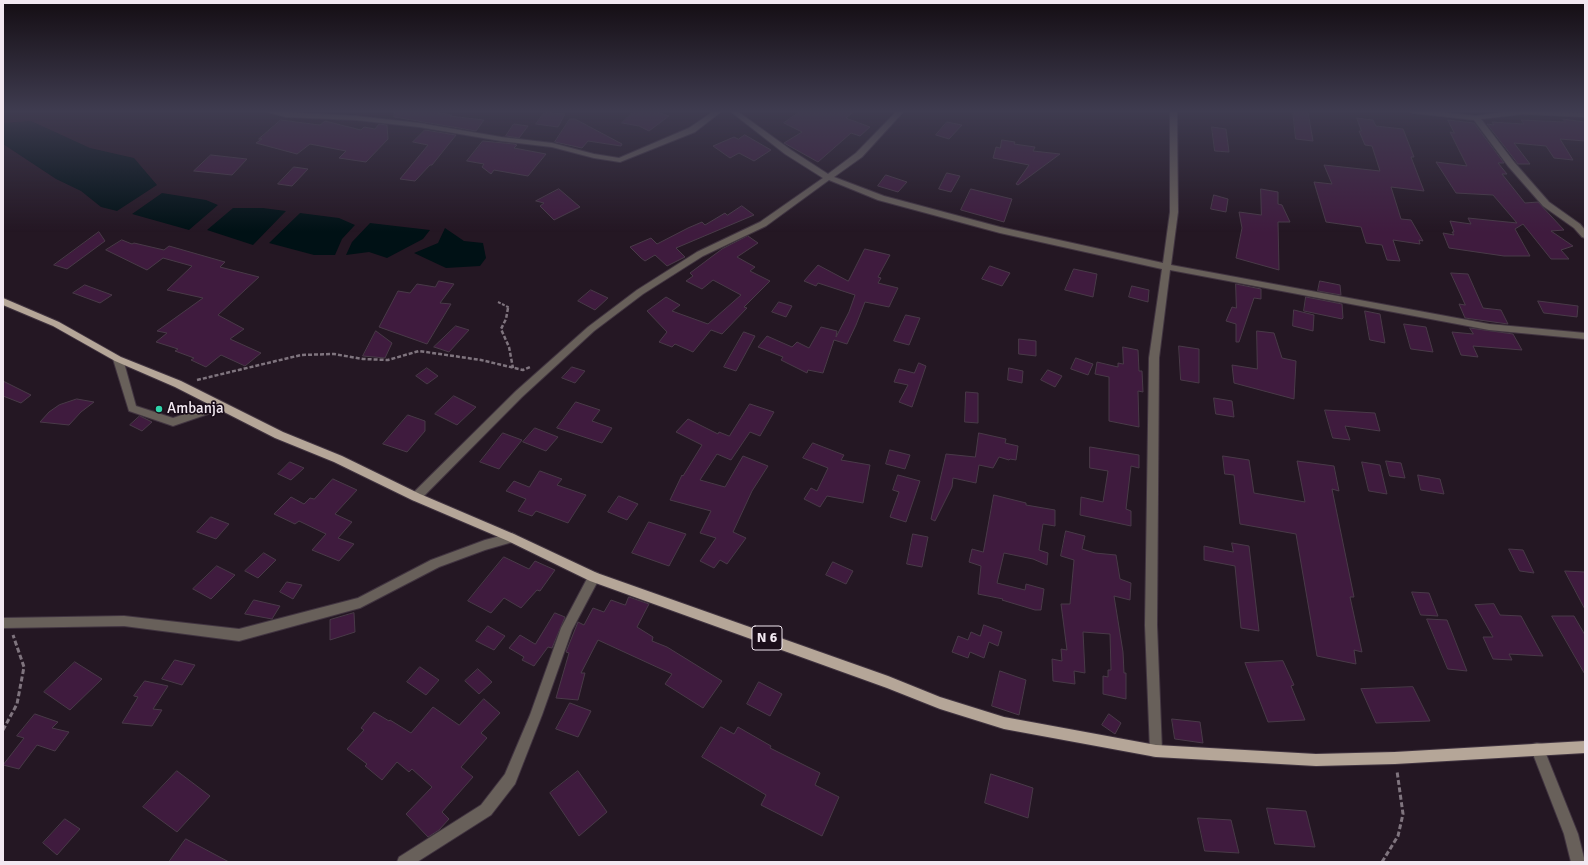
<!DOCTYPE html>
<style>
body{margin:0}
#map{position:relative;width:1588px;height:865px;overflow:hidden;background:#241723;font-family:Signika,sans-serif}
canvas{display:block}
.frame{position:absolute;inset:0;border:4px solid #f2e8f1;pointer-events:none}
</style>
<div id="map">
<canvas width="1588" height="865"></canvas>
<div class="frame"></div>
</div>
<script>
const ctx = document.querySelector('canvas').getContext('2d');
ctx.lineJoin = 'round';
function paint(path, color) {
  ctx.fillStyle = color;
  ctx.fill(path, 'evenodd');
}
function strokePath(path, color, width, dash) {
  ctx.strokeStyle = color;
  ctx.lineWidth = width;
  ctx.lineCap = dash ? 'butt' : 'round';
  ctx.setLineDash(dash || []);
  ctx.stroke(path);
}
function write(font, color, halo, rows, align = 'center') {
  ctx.font = font + ' Signika,sans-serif';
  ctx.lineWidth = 3.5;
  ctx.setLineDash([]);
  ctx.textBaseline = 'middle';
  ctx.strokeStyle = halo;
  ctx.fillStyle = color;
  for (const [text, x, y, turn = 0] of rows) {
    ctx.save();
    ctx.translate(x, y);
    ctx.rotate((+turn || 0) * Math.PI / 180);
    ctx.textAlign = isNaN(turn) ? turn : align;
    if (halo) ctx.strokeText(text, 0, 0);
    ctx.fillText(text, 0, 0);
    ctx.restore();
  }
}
paint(new Path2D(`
 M31,121L90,148L134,158L157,185L117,211L101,207L81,191L56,179L3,144V123Z
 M162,193L206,200L218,205L189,230L132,214Z
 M233,208H263L286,211L253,245L207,230Z
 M300,213L339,218L355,225L342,239L335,255H314L269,243Z
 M370,223L430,230L423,239L387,258L369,252L346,255L352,242Z
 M445,228L464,241L483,243L486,258L480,266L446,268L414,253L438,243Z`), '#001115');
const building = new Path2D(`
 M395,111H430L452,115L450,116L484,120L476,131L394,117Z
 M634,111H655L669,116L649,131L639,126L622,123Z
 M801,111H855L846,118L870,127L860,136L851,133L818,162L784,143L802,132L784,123Z
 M1293,111L1308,112L1313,141L1296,139Z
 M545,112L565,114L558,127L536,124Z
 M1357,118L1373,120L1376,126L1403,129L1414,157H1411L1424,191L1391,187L1401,219L1411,220L1423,241L1419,240L1420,244L1393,240L1400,261L1387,260L1382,245L1366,243L1361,227L1326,222L1314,182L1332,184L1324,165L1380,171L1372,146L1365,145L1359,131H1361Z
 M570,119H575L622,144L621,146L588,141L582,148L555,142Z
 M1563,119L1585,122V141L1560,139L1573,160L1554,158L1546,146L1514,143L1530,164H1518L1487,124L1494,125L1492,122L1524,124L1521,120L1565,122Z
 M281,120L320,125L325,121L361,130L364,127L375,129L379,124L387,125L388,139L366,162L339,158L346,151L310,144L297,154L256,143L262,139H259Z
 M1448,120L1474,123L1504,163H1498L1507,174H1502L1525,203L1538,202L1564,230L1551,231L1573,246L1561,250L1569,259H1551L1523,224L1515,229L1530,256H1504L1449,248L1443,233L1454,235L1452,232H1454L1450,221L1471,224L1468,218L1517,223L1493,195L1456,193L1436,162L1467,166L1450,132L1454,133Z
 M947,122L962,125L949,139L936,135Z
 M514,124L528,126L519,138L506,136Z
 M1212,127L1226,129L1229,152L1215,151Z
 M425,130L456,135L432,165H430L415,181L400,179L428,145L413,142Z
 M745,135L771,150L754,161L739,153L730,158L713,146L734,137L738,139Z
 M1002,140L1015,142L1014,144L1035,147L1033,151L1060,154L1018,185L1016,184L1029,165L993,158L996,147L1000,148Z
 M483,141L514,144L517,145L514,148L546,154L528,176L494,170L491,174L482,167L484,164L467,161Z
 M211,155L247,159L232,175L194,171Z
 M294,167L308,169L292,186L278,184Z
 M947,173L960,176L951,192L939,189Z
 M886,175L907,182L898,192L878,186Z
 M559,189L580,207L554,220L540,206L544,203L536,201Z
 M971,189L1012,199L1004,222L961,210Z
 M1261,189L1278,192V204L1282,205L1290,222H1278L1279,270L1236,258L1242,228L1239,212L1261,215Z
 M1214,195L1228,199L1226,212L1211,209Z
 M742,206L754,215L676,248L685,257L667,266L655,255L645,261L641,258L630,247L651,238L657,244L688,228L702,222L705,225L725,213L727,215Z
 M99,232L105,241L67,269L54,265Z
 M748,236L758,243L737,257L755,267L750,271L770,281L744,307L747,308L722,334L711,330L693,352L675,344L672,347L659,342L667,332L647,311L666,297L680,305L672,311L708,324L741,295L713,280L702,289L686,281L693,276L690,273L722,249Z
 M122,240L132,244L134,243L164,250L169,246L225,262L220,267L259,277L218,315L244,329L230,339L261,353L245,366L221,355L206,367L191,360L194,358L175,351L178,349L156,342L167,333L157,331L203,298L167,290L192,266L163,258L147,270L106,250Z
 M865,249L890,255L878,277L881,278L878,283L898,288L889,307L865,302L856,325L847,344L834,340L823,373L808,370L807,373L781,360L783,357L758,347L767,336L792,347L797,342L809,348L821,327L837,331L836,337L849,312L855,295L818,283L816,286L804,281L818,265L848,281Z
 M990,266L1010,273L1002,286L982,279Z
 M1074,269L1097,274L1093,297L1065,290Z
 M1451,273L1468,274L1483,308L1501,310L1508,324L1465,318L1459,304L1465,305Z
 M439,281L454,284L440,303L451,304L427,344L379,327L398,291L410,293L417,284L435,287Z
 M1320,281L1340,285L1341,295L1318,291Z
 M1236,284L1261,289V299L1254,298L1239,342H1236V324L1226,321L1232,307L1236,308Z
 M85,285L112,295L100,303L73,293Z
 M1132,286L1149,290L1148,302L1129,297Z
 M591,290L608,298L595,310L578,301Z
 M1306,297L1342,304L1343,318L1342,319L1304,311Z
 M1538,301L1578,306L1577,317L1544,313Z
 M779,302L792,306L786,317L772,312Z
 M1294,310L1314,315L1313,331L1293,326Z
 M1365,311L1380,314L1385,343L1370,340Z
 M906,315L920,318L909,345L894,341Z
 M1404,324L1426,327L1433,352L1411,349Z
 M456,326L469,330L449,352L434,347Z
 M1470,328L1513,334L1522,350L1473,346L1478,357L1461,355L1452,332L1473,334Z
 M376,331L392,343L385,358L363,356Z
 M1257,331L1274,333L1282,358L1296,361L1294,399L1234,383L1232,365L1257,369Z
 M744,332L755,336L736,371L724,367Z
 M1019,339L1036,341V356L1019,354Z
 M1179,346L1199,349V383L1181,380Z
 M1123,347L1138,350L1139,371H1142L1143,392L1138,391L1139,427L1109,421V377L1095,374L1097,362L1118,367V363L1123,364Z
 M1076,358L1093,364L1088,375L1071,369Z
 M919,363L926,366L912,407L899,402L908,385L894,382L899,369L914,373Z
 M572,367L585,371L575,383L562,378Z
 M427,368L438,376L427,384L416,376Z
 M1009,368L1023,371L1022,383L1008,380Z
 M1048,370L1062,376L1055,387L1041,380Z
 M3,381L31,395L21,403L3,396Z
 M966,392L978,393V423L965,422Z
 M454,396L476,407L457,425L435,414Z
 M1214,398L1232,401L1234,417L1216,414Z
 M77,399L94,402L81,412L69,425L40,422L49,412L59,405Z
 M576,402L600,410L592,421L612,428L602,443L557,428Z
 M750,404L774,412L760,436L750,432L731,460L717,454L700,480L725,487L743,456L768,466L752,491L733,532L746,538L727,564L720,560L714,568L700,561L716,538L700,533L711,511L670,500L682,475L683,476L702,445L676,432L688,419L718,434L719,432L729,436Z
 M1325,410L1375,413L1380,431L1345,426L1350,440L1333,438Z
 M408,415L425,421V431L407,452L383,444Z
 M140,416L152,422L142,431L130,425Z
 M535,428L558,437L546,451L523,442Z
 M503,433L522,440L499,469L480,462Z
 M979,433L1006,439L1005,443L1018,446L1016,460L1010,459L1009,460L999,457L993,468L979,465L976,483L953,478L952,487L935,521L931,519L946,454L975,457Z
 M813,443L844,455L841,460L870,465L863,503L827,496L820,507L804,499L811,488L817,491L828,468L803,458Z
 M1090,447L1139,455V468L1131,466L1126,509L1131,511V526L1080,515L1081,497L1103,502L1108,471L1090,468Z
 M890,450L910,455L905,469L886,464Z
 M1223,456L1249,460L1254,493L1305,502L1297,461L1334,466L1339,491L1332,489L1354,597H1350L1362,652L1354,650L1356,664L1317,656L1296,534L1240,524L1234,475L1225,474Z
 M1386,461L1401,463L1405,478L1390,476Z
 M290,462L304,468L291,480L278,474Z
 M1362,462L1380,465L1387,494L1369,491Z
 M540,471L562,479L557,485L586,495L568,523L536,511L532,516L518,511L526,499L506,491L514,481L529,487Z
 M898,475L920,481L906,522L890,517L899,492L893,490Z
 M1418,475L1440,479L1444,494L1421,490Z
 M333,479L357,490L335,514L352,522L338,538L354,544L339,561L312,550L326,534L299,521L295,524L274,514L291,497L304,504L310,498L314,499Z
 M994,495L1026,503V505L1055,510V526L1043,524L1039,550L1048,553L1047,565L1033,559L1004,553L997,583L1025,590L1026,584L1044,589L1041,610H1035L1002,600L1003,599L978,594L981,566L969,562L972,549L983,552Z
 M619,496L638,504L627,520L608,512Z
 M211,517L229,524L216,539L197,532Z
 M649,522L686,534L669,566L632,553Z
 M1066,531L1085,536L1082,549L1095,553L1116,555L1120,579L1131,583L1130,600L1114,596L1123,652L1124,673H1126V699L1103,694V676L1108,677V670H1111L1110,634L1083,632L1085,673L1074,671L1075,684L1053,681L1052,659L1062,661L1061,649L1067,650L1061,604H1070L1074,560L1061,556Z
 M913,534L928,537L922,567L907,564Z
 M1232,543L1249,546L1259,631L1241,628L1235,566L1204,560V546L1233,552Z
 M1509,549L1523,550L1534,573L1520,571Z
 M264,553L276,560L258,578L245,571Z
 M504,557L529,569L535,561L555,570L540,591L537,590L521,608L504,598L491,613L468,601Z
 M833,562L853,571L846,584L826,575Z
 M217,566L235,575L211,599L193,589Z
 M1565,571L1585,572V609Z
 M287,582L302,585L293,599L280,592Z
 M1412,592L1429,593L1438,616L1421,615Z
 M629,597L649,604L637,627L653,637L652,641L667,647L722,681L703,708L665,684L672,674L598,640L581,673H585L578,700L556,698L569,653L566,652L578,622L584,625L593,608L604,612L611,600L625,605Z
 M254,600L280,606L272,619L245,614Z
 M1494,604L1500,615L1521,616L1543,656L1509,654L1512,660L1493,659L1483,637H1493L1475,605Z
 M354,613L355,632L330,640V620Z
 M555,613L565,617L552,648L548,647L534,666L522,660L524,657L509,648L520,635L535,644Z
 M1552,616H1574L1585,635V674Z
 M1427,619L1447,620L1467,671L1448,669Z
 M984,625L1002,632L998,646L989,642L984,658L970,652L968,658L952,652L958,636L968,640L971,632L980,636Z
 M488,626L505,636L494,650L476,641Z
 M175,660L195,665L182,685L162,679Z
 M1283,661L1294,685L1291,686L1305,720L1268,722L1245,663Z
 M75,662L102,679L70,710L44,692Z
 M420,667L439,680L426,695L407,682Z
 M478,669L492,682L479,694L465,681Z
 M1000,671L1026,680L1019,715L992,706Z
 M145,681L168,686L153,709L162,710L152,726L122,723L138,697L134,696Z
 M759,682L782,694L770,716L747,704Z
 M1413,687L1430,721L1376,723L1361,689Z
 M484,699L500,713L481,733L487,738L461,767L473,777L442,812L449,819L439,830L428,837L406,814L432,787L412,769L409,772L397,762L382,780L365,766L367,764L347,749L364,730L361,728L374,712L389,721L390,720L411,733L433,707L459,725Z
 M570,703L591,711L578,737L556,729Z
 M35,714L58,722L52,728L69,732L55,751L37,745L19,769L3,765L24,738L17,736Z
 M1109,714L1121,723L1115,734L1102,725Z
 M1172,719L1200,722L1203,743L1175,739Z
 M721,727L734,734L738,727L771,746L770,748L820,773L815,785L839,797L822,836L761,805L766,795L702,757Z
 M177,771L210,796L177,832L143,807Z
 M578,771L607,812L579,836L550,793Z
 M991,774L1033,788L1028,818L985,803Z
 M1267,808L1306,811L1315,847L1275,844Z
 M1198,818L1231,820L1239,853L1205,851Z
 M65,819L80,829L57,855L43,843Z
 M186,839L229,862H169Z`);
paint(building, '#3f1b3e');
strokePath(building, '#493a48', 1);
const minor = new Path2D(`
 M264,111L356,116L419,123L501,137L552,143L594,154L619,158L689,128L714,111H722L695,132L620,162L594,158L552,147L501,141L419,127L356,120L286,117Z
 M730,111H737L791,150L828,174L856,153L897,111H904L862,157L834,177L884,196L1000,227L1163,263L1170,212V111H1177L1178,212L1171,265L1489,324L1585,333V339L1489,330L1170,270L1159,358L1157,625L1162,751L1161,756L1156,757L1151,756L1150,751L1145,625L1149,358L1162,269L1000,233L878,200L829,180L766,226L703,256L643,294L594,331L522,397L420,500L416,501L412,500L411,497L412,494L516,391L588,327L637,290L697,252L760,222L823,178L785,154Z
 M1409,111H1430L1476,116L1512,111L1585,113V117L1523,114L1481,119L1514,162L1549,202L1580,224L1585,230V238L1582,237L1574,228L1543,206L1508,166L1474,120L1413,113Z
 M118,356L123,359L136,406L173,418L220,402L223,403L225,406L223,409L173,426L129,411L113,359Z
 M512,533L516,535L517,538L516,541L485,550L439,567L360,608L239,641L124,626L3,628V618L124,616L239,629L358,598L431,560L485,540Z
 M594,572L598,573L600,577L572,630L542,715L515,784L491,815L417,862H397L399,857L481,805L505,774L530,715L561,628L590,573Z
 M1537,743L1542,744L1578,834L1585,862H1571L1564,834L1531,749L1532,744Z`);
const major = new Path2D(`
 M3,298L59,322L121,357L181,381L283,432L342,456L420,494L516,535L597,573L888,676L940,697L1004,717L1156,745L1316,754L1395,752L1585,741V753L1395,764L1316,766L1156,757L1004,729L940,709L887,688L590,581L508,541L412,500L334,462L275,438L175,387L115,361L53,326L3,305Z`);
strokePath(minor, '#413440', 2);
strokePath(major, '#413440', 2);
strokePath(new Path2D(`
 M498,302L508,307V309`), '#7f747e', 2, [3, 1.5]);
strokePath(new Path2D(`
 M508,308L506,319L501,329L509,347L513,368
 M197,380L301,355L334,354L363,359L388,360L419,351L481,360L523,370L530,367`), '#7f747e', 2.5, [4, 2]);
strokePath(new Path2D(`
 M3,730L17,704L24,667L13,635
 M1382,862L1398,836L1403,814L1397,771`), '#7f747e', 3, [5, 2.5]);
paint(minor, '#68605a');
paint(major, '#b5a698');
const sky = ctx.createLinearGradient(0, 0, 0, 232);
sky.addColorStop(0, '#140d13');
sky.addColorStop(0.48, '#3f3c50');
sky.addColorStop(1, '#3f3c5000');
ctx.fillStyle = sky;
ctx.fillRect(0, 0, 1588, 232);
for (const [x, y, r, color] of [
 [159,409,4,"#2ed4aa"]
]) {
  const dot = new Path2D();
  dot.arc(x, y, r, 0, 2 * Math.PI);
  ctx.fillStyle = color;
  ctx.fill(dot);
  strokePath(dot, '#1b0e1a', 1.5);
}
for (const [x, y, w] of [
 [767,638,30]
]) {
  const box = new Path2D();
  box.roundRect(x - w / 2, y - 12, w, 24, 3);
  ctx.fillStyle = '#1b0e1a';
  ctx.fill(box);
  strokePath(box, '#f2e8f1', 1);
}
write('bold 14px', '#f2e8f1', null, [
 ["N 6",767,638]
]);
write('15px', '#f2e8f1', '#1b0e1a', [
 ["Ambanja",167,409]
], 'left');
</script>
